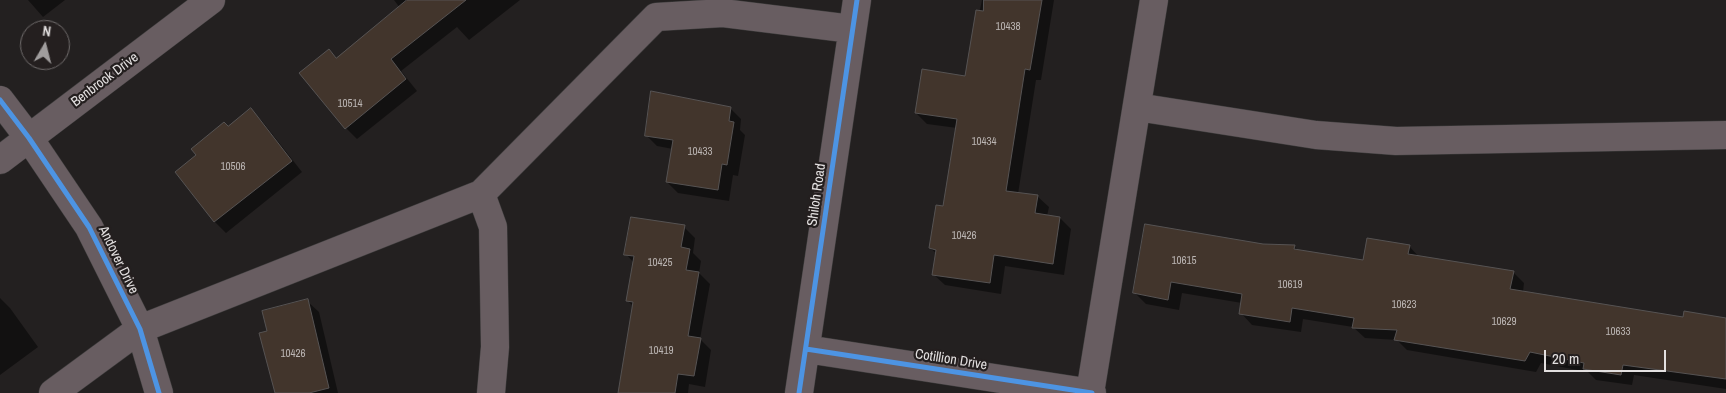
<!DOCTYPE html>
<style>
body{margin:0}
#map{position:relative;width:1726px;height:393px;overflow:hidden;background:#232020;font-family:"Archivo Narrow",sans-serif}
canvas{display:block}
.north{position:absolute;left:20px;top:20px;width:50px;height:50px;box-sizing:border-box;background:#241f1f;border:1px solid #706c6c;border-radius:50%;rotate:8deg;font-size:14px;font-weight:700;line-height:20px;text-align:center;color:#e3e0e0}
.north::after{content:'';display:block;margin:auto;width:18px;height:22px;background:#a09d9d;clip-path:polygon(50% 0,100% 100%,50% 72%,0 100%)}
.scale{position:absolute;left:1544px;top:350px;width:122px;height:22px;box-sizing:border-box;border:2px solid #e3e0e0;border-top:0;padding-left:6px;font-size:15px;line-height:18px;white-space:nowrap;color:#e3e0e0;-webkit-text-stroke:4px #241f1f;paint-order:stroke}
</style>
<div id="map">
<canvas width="1726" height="393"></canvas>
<div class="north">N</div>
<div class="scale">20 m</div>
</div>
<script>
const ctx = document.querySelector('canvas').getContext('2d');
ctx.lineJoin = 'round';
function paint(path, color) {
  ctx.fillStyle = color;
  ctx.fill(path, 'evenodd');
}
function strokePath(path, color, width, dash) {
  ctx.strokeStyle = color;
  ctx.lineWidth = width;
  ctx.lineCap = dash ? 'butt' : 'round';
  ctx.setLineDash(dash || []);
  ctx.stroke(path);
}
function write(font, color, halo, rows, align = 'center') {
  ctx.font = font + ' "Archivo Narrow",sans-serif';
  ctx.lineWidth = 4.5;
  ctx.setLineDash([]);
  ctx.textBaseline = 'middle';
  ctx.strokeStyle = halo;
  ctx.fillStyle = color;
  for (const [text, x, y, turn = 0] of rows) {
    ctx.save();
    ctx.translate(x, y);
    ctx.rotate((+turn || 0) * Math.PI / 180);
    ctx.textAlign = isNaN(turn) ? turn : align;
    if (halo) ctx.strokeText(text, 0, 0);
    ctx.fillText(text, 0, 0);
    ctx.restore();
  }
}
paint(new Path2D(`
 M28,0H65L43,17Z
 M394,0H520L469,40L457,27L401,71L417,91L357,139L346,128L329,51L337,59L400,8Z
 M982,0H1054L1041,80H1036L1018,194L1037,196L1049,207L1047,216L1060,218L1071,229L1064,275L1005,266L1001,294L945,285L933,274L937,254L930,248L944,208L957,128L927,124L916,113L966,77Z
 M730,108L741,119L740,130L745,135L738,176L733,175L729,201L678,193L667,182L673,149L657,146L646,135Z
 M251,110L262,121L302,172L226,233L215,222L176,173Z
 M684,227L695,238L693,253L701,261L699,273L710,284L700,339L711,350L705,387L689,384L688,393H619L633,306L627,300L634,263L626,254Z
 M1263,245L1294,246L1299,251L1364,261L1409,246L1420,258L1513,272L1524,283L1523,292L1684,318L1726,319V389L1634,375L1632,385L1596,380L1588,372L1541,363L1536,372L1407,350L1397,340L1365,338L1353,327L1303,319L1301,332L1252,325L1241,313L1242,303L1182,293L1179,310L1146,304L1135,293Z
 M0,298L10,308L38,347L0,375Z
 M307,301L319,312L338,393H276L269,331Z`), '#0007');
const building = new Path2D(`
 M407,0H466L391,59L406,79L345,129L299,73L329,49L336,58Z
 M984,0H1042L1030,70L1025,69L1006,191L1038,195L1035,213L1060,217L1053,264L994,255L990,283L932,275L936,250L929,248L936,205L943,206L957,119L915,113L922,69L965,76L976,10L983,11Z
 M651,91L731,107L729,121L734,122L727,165L722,164L718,190L666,182L673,140L645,136Z
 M251,108L292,161L214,222L175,172L196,155L191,149L224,122L228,126Z
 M631,217L685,225L681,247L690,249L686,270L699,272L688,336L701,338L694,376L678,374L675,393H618L633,302L626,301L634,256L624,255Z
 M1145,224L1263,244L1295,245L1294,249L1363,260L1367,238L1410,245L1408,254L1514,271L1510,289L1683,317L1684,311L1726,318V379L1623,365L1621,375L1583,369L1584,363L1530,352L1525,361L1394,340L1397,330L1352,328L1354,318L1292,308L1290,322L1239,314L1242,294L1171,282L1168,300L1133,293Z
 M308,299L329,388L309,393H275L259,333L267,331L262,311Z`);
paint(building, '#42352c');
strokePath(building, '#565353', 1);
const minor = new Path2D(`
 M0,100L29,138L89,227L140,329L159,393
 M1137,107L1316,135L1396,141L1726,135
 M0,160L211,0
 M481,194L493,227L495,347L491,393
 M806,349L1092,393
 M53,393L140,329L481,194L656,17L723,13L852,29
 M799,393L857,0
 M1090,393L1154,0`);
strokePath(minor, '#3d3c3c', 29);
strokePath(minor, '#685d61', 28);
strokePath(new Path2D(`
 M0,100L29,138L89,227L140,329L159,393
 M806,349L1092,393
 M799,393L857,0`), '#4d94e3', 5);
write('11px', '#bbb5b3', null, [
 ["10438",1008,27],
 ["10514",350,104],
 ["10434",984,142],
 ["10433",700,152],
 ["10506",233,167],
 ["10426",964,236],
 ["10615",1184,261],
 ["10425",660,263],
 ["10619",1290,285],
 ["10623",1404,305],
 ["10629",1504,322],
 ["10633",1618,332],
 ["10419",661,351],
 ["10426",293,354]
]);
write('14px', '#e3e0e0', '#241f1f', [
 ["Benbrook Drive",105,80,-37],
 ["Shiloh Road",817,195,-82],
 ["Andover Drive",118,260,64],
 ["Cotillion Drive",951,360,9]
]);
</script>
